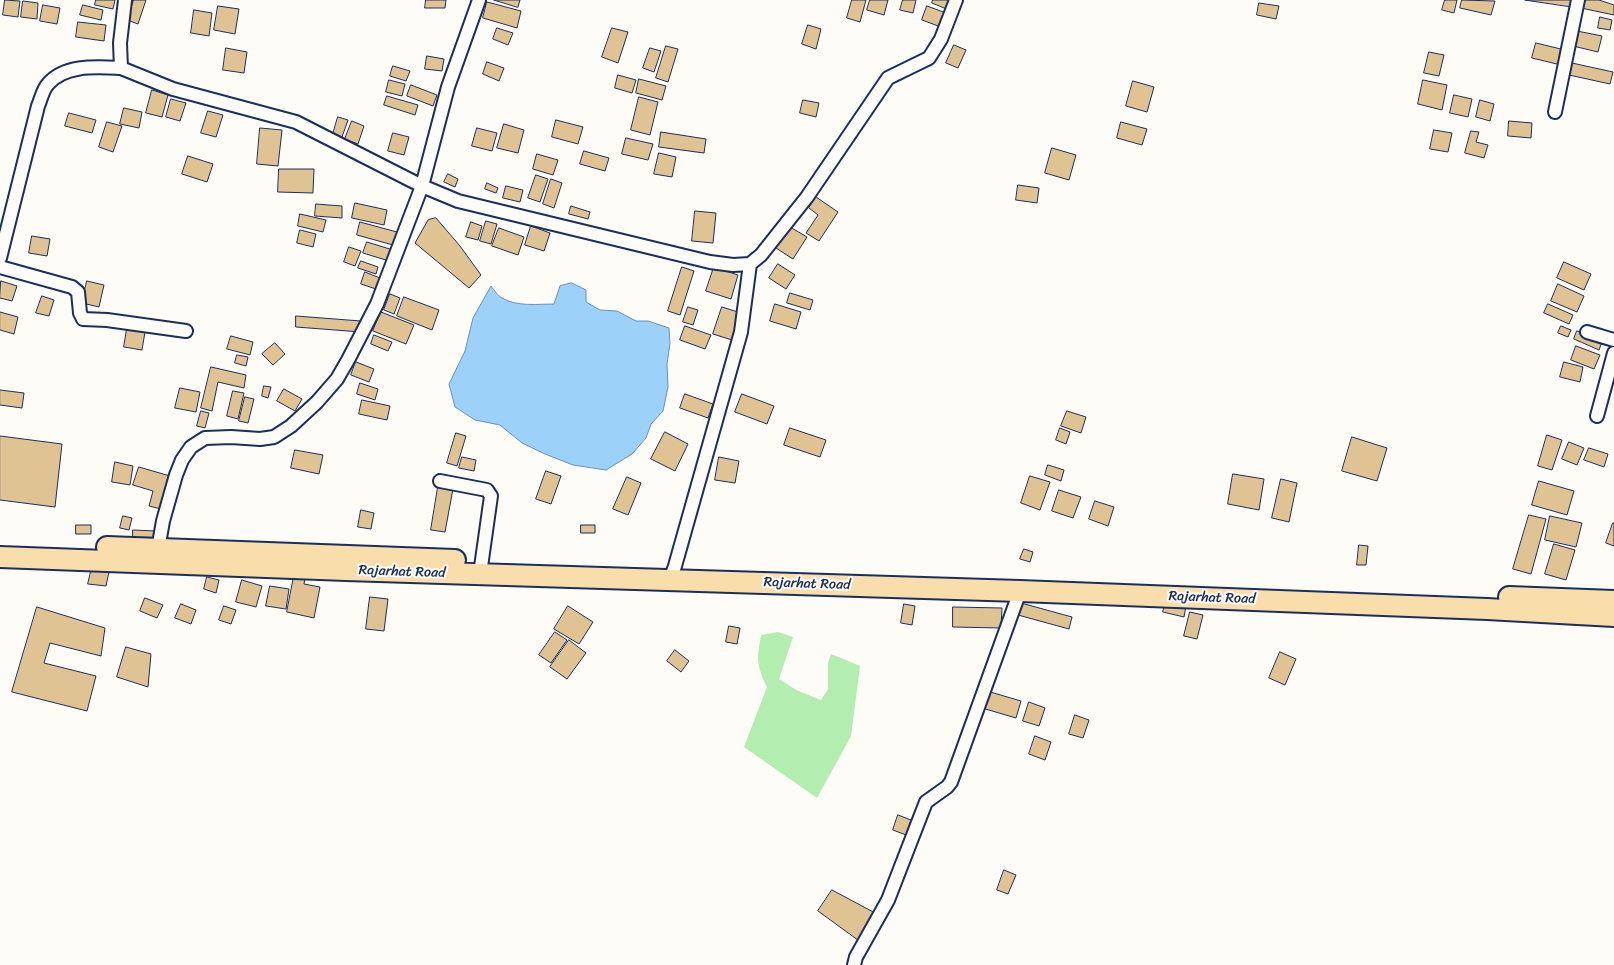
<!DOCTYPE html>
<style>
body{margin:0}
canvas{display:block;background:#fdfcf7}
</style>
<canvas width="1614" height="965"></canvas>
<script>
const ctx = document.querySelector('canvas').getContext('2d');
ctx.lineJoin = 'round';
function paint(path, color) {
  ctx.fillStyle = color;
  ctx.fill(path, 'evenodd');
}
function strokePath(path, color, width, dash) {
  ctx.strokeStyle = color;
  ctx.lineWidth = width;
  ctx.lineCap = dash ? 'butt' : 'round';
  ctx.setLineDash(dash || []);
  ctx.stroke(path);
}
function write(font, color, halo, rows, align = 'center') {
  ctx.font = font + ' Sriracha,sans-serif';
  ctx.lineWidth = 4;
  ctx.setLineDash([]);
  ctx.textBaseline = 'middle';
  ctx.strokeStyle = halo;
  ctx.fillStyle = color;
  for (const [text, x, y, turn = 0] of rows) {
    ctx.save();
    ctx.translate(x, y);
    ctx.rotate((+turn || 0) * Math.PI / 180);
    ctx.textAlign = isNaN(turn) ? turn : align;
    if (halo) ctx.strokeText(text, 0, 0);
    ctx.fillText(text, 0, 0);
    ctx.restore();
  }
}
paint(new Path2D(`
 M778,632L793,637L779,679L796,690L821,700L828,689V663L831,654L860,666L851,736L817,798L744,747L767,687C756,664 757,659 761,635Z`), '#b3edb0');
const water = new Path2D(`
 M572,283L586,290V302L600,310L617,311L636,321H648L669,328L670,343L667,364L668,387L663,411L651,424L646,438L632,454L606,470L573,465L545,454L522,443L500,425L475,420L455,407L449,384L465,351L473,318L491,286C494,290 498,296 502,298C517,307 538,304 554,304L560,286Z`);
paint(water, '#9cd1fa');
strokePath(water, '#6890bc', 1);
const building = new Path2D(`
 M5,0L20,1L18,17L3,15Z
 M96,0H115L113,9L95,5Z
 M134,0H146L138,24L127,20Z
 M426,0H446L445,8H425Z
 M494,0H520L518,7Z
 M852,0H866L860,22L847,18Z
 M870,0H888L884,15L867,10Z
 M903,0H916L913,13L900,10Z
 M933,0H954L949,10L932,3Z
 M1445,0H1457L1454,13L1442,10Z
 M1462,0L1495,1L1491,15L1460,8Z
 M1525,0H1575L1574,7Z
 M1583,0H1599L1614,5V15L1581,8Z
 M23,1L38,3L37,19L21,17Z
 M487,2L521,11L517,28L483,18Z
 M1259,3L1279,6L1276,19L1257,15Z
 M43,5L60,8L57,24L40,21Z
 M83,5L103,10L101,20L80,15Z
 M218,6L239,9L235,34L214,30Z
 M927,6L946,13L941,27L922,20Z
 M194,10L212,13L209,36L191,33Z
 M1600,17L1612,20L1610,30L1598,28Z
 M78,22L106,25L104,41L76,37Z
 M808,25L821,29L816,49L802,44Z
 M497,28L513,33L508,45L493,39Z
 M612,28L628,32L618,63L602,57Z
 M1577,31L1602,36L1598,52L1573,46Z
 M1536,43L1565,50L1561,65L1532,58Z
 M954,45L966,50L958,68L946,63Z
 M666,46L678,49L668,82L656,78Z
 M226,48L247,52L244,73L223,70Z
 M650,48L661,51L654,72L643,68Z
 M1429,52L1444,55L1439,76L1424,73Z
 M427,56L444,59L442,71L425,69Z
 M487,62L504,68L499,81L483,74Z
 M1572,63L1613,72L1610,84L1569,75Z
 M393,66L410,71L406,81L390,76Z
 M618,75L636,80L632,93L615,88Z
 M639,79L666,86L662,100L636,93Z
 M389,80L405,84L402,96L386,92Z
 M1423,80L1447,85L1442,110L1418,104Z
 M1133,81L1154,87L1147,112L1126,106Z
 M411,85L437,95L433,106L407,96Z
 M152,90L168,95L162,117L146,113Z
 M1454,95L1472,99L1468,117L1450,113Z
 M387,96L418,105L415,115L384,105Z
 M639,97L658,102L650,135L631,130Z
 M171,99L186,103L180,121L166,117Z
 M803,100L819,103L816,117L800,113Z
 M1480,100L1494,104L1490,121L1476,117Z
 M124,108L142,112L139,128L120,124Z
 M208,111L223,115L216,137L201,133Z
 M69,113L96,120L92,133L65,126Z
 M338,117L348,120L342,137L333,134Z
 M556,120L583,127L578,144L552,137Z
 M352,121L364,126L358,144L345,139Z
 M1509,121L1532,123L1531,138L1508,136Z
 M107,122L122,126L113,152L99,147Z
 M1121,122L1147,129L1142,145L1117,138Z
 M504,124L524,130L518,153L497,148Z
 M260,128L282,130L278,166L257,164Z
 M477,128L497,133L492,151L472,146Z
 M1434,130L1452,133L1448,152L1430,149Z
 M1471,131L1479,132L1476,142L1488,145L1484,158L1465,153Z
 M661,132L706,139L704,153L659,147Z
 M393,133L409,137L404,155L388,151Z
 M626,138L653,144L648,160L622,154Z
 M1052,148L1076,155L1069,180L1045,173Z
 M584,151L609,158L605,171L580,164Z
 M659,153L676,157L672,177L654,174Z
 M537,154L558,160L553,175L533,169Z
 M188,156L213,164L207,182L182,174Z
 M279,169H314L313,193L278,192Z
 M448,174L458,179L455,187L444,182Z
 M536,175L548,179L540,202L528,198Z
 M551,179L562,183L554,208L543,204Z
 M487,183L498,188L496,193L485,189Z
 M1018,185L1039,188L1037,203L1016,200Z
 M506,186L523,190L520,202L503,198Z
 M816,197L838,212L819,241L806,233L818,215L809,208Z
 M355,203L387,210L384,225L352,218Z
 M316,204L342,206V218L315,216Z
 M571,206L590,212L588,219L569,214Z
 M695,211L716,213L713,243L692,241Z
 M300,214L326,220L323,232L298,226Z
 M436,218L460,246L481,275L469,288L415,243L428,220Z
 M486,221L497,224L491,244L480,241Z
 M360,222L397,232L393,245L357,235Z
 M471,222L482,226L478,240L466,237Z
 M531,226L550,233L544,251L525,245Z
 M790,227L807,237L793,259L776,248Z
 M499,228L524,237L518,255L492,246Z
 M300,230L316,234L313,247L297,243Z
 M32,236L50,239L47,256L29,253Z
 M367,242L393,250L389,261L363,253Z
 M349,247L361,251L355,266L344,262Z
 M361,261L378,267L376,274L358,268Z
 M1564,262L1591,274L1584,290L1557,278Z
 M778,264L795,275L786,289L769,278Z
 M682,267L694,271L680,315L668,311Z
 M714,267L738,275L731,299L706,291Z
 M365,272L380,278L376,289L361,284Z
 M1,281L17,286L12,301L0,298Z
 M87,281L104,285L99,307L82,303Z
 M1558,284L1584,296L1577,312L1551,301Z
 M790,293L813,300L810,310L787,303Z
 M390,294L400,298L394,314L384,310Z
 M42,296L54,300L49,316L36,313Z
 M404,297L439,310L432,330L397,316Z
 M775,304L801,312L796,329L770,321Z
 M1548,304L1573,315L1569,324L1544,313Z
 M688,307L698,310L693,325L683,322Z
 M722,307L741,313L732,340L713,334Z
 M0,312L18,317L14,334L0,330Z
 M381,312L414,325L406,344L373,331Z
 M296,316L361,321V332L296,327Z
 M685,326L711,335L705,349L680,340Z
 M1561,326L1571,330L1568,337L1558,333Z
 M127,329L145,332L142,350L124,347Z
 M1577,331L1602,342L1599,350L1574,339Z
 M374,335L392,342L388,351L371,344Z
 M231,336L253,342L250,355L227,349Z
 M275,343L285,354L273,365L262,354Z
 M1576,346L1600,355L1594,369L1571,360Z
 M237,355L248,357L246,366L235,363Z
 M356,362L374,369L369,382L351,375Z
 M1564,362L1583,367L1580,382L1560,377Z
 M211,367L246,375L244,388L218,382L212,411L201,408Z
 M360,383L378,389L375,400L357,394Z
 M264,386L271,387L268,398L262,396Z
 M180,388L200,392L196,412L175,408Z
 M284,389L302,399L295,411L277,401Z
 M0,390L24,393L22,408L0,405Z
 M233,391L244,393L238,419L227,416Z
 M685,394L713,404L708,418L680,408Z
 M742,394L774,406L767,424L735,412Z
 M245,397L254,399L248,423L239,421Z
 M362,400L390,406L387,420L359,414Z
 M201,411L209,413L205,428L197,426Z
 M1067,411L1086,417L1081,433L1061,426Z
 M790,428L826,440L820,457L784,445Z
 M1060,428L1070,432L1066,444L1056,440Z
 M665,432L688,444L675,471L651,459Z
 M456,433L466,436L457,466L447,463Z
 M1547,435L1562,440L1552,470L1538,466Z
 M0,436L62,444L55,507L0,500Z
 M1352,437L1387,448L1377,481L1342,471Z
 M1569,442L1584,448L1577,465L1562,459Z
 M1589,448L1608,454L1604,467L1584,460Z
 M295,450L323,455L319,474L291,468Z
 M462,457L476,460L474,471L459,468Z
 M719,457L739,461L735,483L715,480Z
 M115,462L133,466L130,485L112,482Z
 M1048,465L1064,470L1061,481L1045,475Z
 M139,467L170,476L161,509L149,506L153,491L133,485Z
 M546,471L561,476L551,504L536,499Z
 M1233,474L1264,479L1259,510L1228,504Z
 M1030,476L1050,482L1040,510L1021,503Z
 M627,477L641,483L628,515L613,509Z
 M1281,479L1297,483L1289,522L1272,518Z
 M1539,481L1574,491L1567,515L1532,505Z
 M438,487L453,489L445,532L431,530Z
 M1059,490L1081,497L1073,518L1052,511Z
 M1095,501L1114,507L1108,526L1089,519Z
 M361,510L374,513L371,529L358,527Z
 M1529,515L1546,519L1531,574L1513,569Z
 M123,516L132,518L129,530L120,528Z
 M1550,516L1582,523L1576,547L1545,540Z
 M1613,523H1614V546L1606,543Z
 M76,525H91V534H76Z
 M581,525H595V533H581Z
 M133,530L156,531L155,545L133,544Z
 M1554,544L1575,550L1566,580L1545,574Z
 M1359,545L1368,546L1366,565H1357Z
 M1024,549L1033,552L1030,562L1020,559Z
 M93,563L110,567L106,586L88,584Z
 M295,571L306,573L304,584L320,587L314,618L287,612Z
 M207,577L219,580L216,593L204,589Z
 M242,580L262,586L256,607L236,602Z
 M270,586L289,589L286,609L266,606Z
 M370,597L388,599L384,631L366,629Z
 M145,598L163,605L157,618L140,611Z
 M1166,601L1186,606L1184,617L1163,612Z
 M1021,603L1072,617L1069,629L1018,615Z
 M181,604L196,610L191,624L175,618Z
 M904,604L915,606L912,625L901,623Z
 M224,606L236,610L231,624L219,620Z
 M568,606L593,622L579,644L554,629Z
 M37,607L105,628L101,656L50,643L44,663L96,676L87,711L12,692Z
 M953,607L1002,608L1001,628L953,627Z
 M1190,612L1203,615L1197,639L1184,636Z
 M729,626L740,628L737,644L726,642Z
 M555,632L567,640L551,663L539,655Z
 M569,640L586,653L567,679L550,667Z
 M126,647L151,654L148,687L117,677Z
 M675,650L689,661L681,672L667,661Z
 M1280,652L1296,659L1285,685L1269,678Z
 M987,691L1021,701L1016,718L982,708Z
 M1029,702L1045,708L1039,726L1023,721Z
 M1075,715L1089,720L1083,738L1069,734Z
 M1035,736L1051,742L1045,760L1029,754Z
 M898,815L911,820L906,835L893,830Z
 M1004,870L1016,875L1008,894L997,890Z
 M832,890L877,914L862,943L818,911Z`);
paint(building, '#dfc393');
strokePath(building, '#1b2f5e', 1);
const street = new Path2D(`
 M125,0L120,43L121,68L173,89L296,122L422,186L458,201L710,262L733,265L750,264L761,255L807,197L888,78L929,58L941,39L956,0
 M1555,112L1578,0
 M0,258L38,106C41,99 43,89 48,84C65,64 97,67 121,68
 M0,267L72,287L78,292L80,313L83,319L107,320L186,331
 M1587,332L1614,340
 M1597,416L1614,353
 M440,481L487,490L491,496L480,574
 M157,555L163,521L176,475L182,460L191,447L205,438L231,437L260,439L274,437L291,426L317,402L337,379L348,360L377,304L422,186L448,87L479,0
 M670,580L675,566L741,332L750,264
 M854,965L856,957L888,900L926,802L947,787L951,782L1020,591`);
const primary = new Path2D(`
 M107,547L455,560
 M0,557L346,570L1020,591L1487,609L1614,616
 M1509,597L1614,601`);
strokePath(street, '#1b2f5e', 16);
strokePath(primary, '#1b2f5e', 24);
strokePath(street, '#fdfcf7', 12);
strokePath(primary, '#f9deab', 20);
write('14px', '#1b2f5e', '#fdfcf7', [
 ["Rajarhat Road",402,572,2],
 ["Rajarhat Road",807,584,2],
 ["Rajarhat Road",1212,598,2]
]);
</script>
